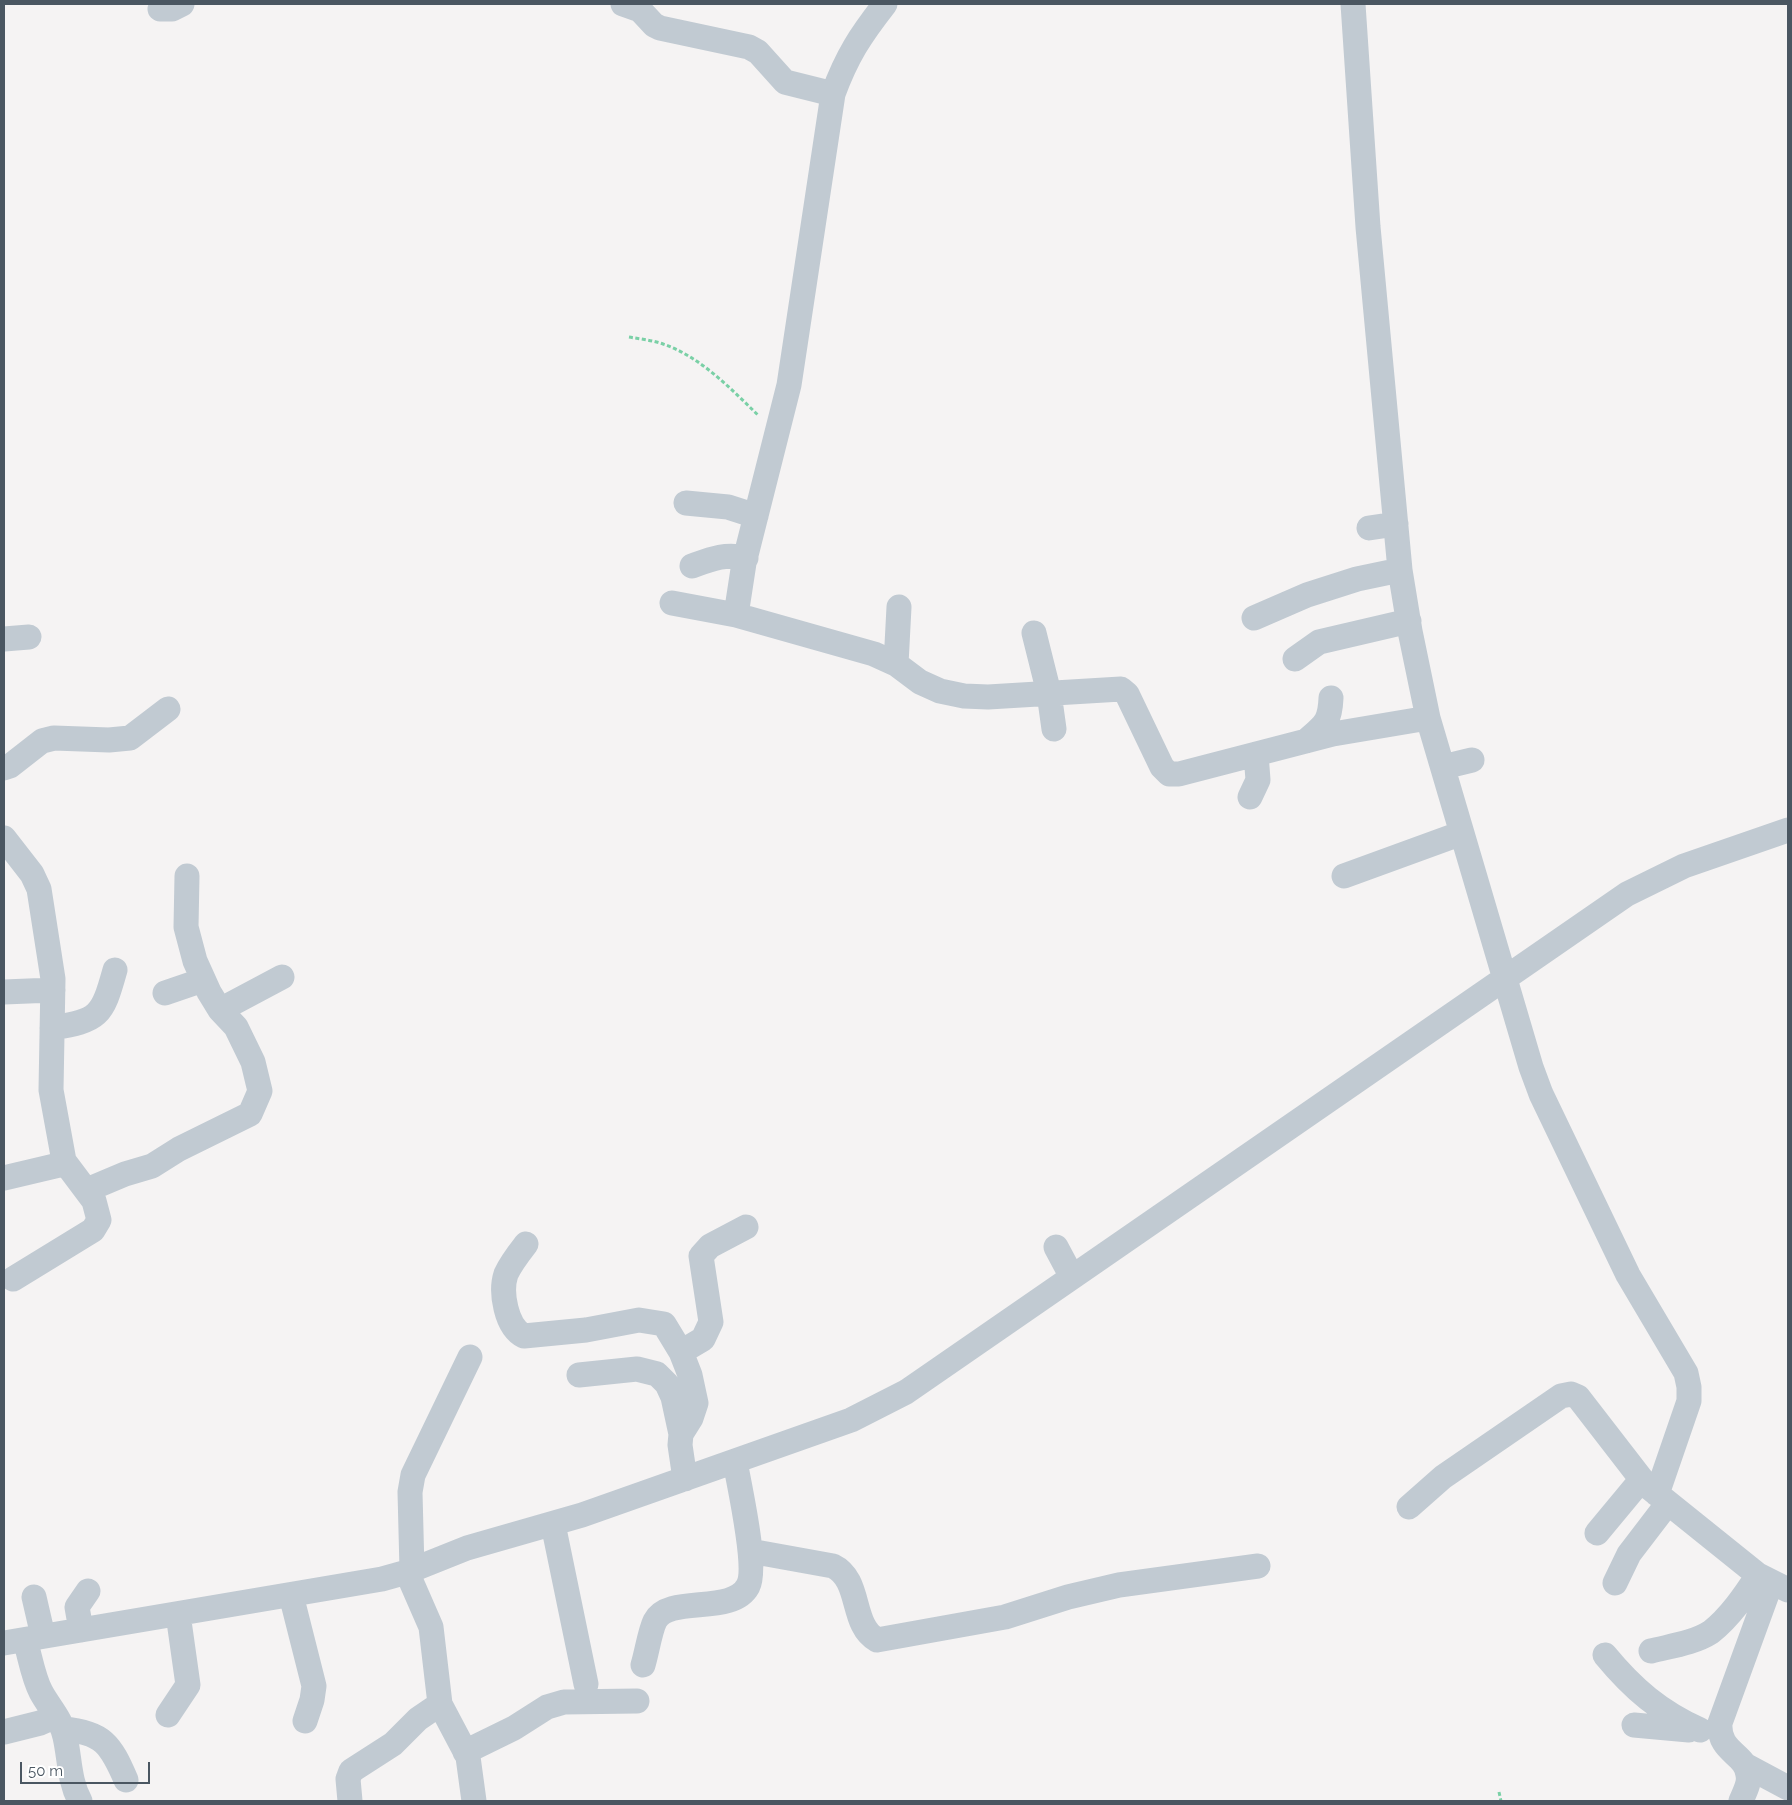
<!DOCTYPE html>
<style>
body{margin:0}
#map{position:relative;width:1792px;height:1805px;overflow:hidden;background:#f5f3f3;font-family:Raleway,sans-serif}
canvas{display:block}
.frame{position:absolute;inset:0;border:5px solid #4a5661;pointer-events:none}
.scale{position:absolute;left:20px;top:1762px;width:130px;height:22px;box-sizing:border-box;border:2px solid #4a5661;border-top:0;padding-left:6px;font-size:15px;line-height:18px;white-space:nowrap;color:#4a5661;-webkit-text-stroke:4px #fff;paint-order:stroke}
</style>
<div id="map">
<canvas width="1792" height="1805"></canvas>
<div class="frame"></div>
<div class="scale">50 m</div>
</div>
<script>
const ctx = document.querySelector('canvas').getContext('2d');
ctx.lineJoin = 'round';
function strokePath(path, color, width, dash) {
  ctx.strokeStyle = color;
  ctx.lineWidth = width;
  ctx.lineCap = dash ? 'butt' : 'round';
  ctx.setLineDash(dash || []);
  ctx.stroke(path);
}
strokePath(new Path2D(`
 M629,337C640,339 652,340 663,344C701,357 731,389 759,416
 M1499,1792L1501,1801`), '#7ad0a6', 3, [4, 2.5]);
strokePath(new Path2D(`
 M623,4L640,10L654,25L660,28L749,47L758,52L785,82L833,94
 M1353,4L1368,227L1400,570L1410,631L1428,718L1531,1067L1541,1094L1628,1275L1686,1373L1689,1387V1401L1657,1494
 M160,9H172L182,4
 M686,503L728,507L756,516
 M1369,528L1396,524
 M692,566C711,559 725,553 746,558
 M672,603L736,615L874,654L896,664L920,682L940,691L964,696L988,697L1121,689L1127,694L1162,767L1169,774H1179L1333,734L1428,718
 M736,615L744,563L789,385L833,94C847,56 860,36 885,4
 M1254,618L1307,595L1357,579L1400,570
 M1034,633L1049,693L1054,729
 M4,639L29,637
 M1295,659L1319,642L1409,621
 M896,664L899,607
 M1306,741C1324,725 1330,723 1331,698
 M1443,767L1472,760
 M4,768L10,766L42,741L54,738L109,740L130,738L168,709
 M1250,797L1258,780L1256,754
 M4,838L32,874L39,889L53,979L51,1090L64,1161L94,1201L99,1220L93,1230L13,1279
 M1344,876L1462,833
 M4,992L53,990
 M165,993L203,980
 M220,1010L282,977
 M52,1028C99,1020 102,1017 115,970
 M4,1178L59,1165L64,1161
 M87,1190L125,1174L152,1166L179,1149L250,1114L260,1091L253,1062L236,1027L220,1010L209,992L195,961L186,927L187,876
 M526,1244C519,1253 511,1263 506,1274C500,1292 506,1327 524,1336L586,1330L639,1320L664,1324L681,1352L690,1375L696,1403L691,1418L681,1434L680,1445L685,1479
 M1056,1247L1072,1277
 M681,1352L703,1339L711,1322L701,1256L710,1246L746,1227
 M579,1375L637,1369L657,1374L667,1384L673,1397L681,1434
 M1409,1507L1443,1477L1561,1396L1571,1394L1578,1397L1646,1485L1758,1575L1788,1590
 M553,1524L586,1684
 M1597,1533L1641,1480
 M750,1551L833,1566C862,1580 850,1625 877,1640L1005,1617L1068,1597L1119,1585L1258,1566
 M412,1570L410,1492L413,1475L470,1357
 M407,1572L431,1627L440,1704L468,1757L474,1801
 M1615,1583L1629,1554L1668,1503
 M291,1595L314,1686L312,1700L305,1721
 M34,1597L43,1636
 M81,1630L77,1607L88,1591
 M25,1640C30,1656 33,1677 41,1692C49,1707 62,1720 65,1737C70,1759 69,1781 80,1801
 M4,1643L382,1579L407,1572L467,1548L582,1515L851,1420L906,1392L1627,894L1684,866L1788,830
 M1651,1651C1671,1646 1694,1643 1711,1632C1730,1617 1745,1595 1758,1575
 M1605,1655C1633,1689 1660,1712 1700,1730
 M643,1665C647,1652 650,1631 655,1621C669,1594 732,1616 748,1586C758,1567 739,1485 735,1461
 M168,1715L188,1685L178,1614
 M1634,1725L1689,1730
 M63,1729C103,1732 111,1745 126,1780
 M4,1732L40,1723L56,1716
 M465,1752L514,1728L547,1707L564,1702L637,1701
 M1745,1765L1788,1788
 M350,1801L348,1779L351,1771L393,1744L418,1719L440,1704
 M1741,1801C1744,1793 1750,1784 1748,1775C1746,1753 1718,1753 1720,1723L1771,1583`), '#c1cad2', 25);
</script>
